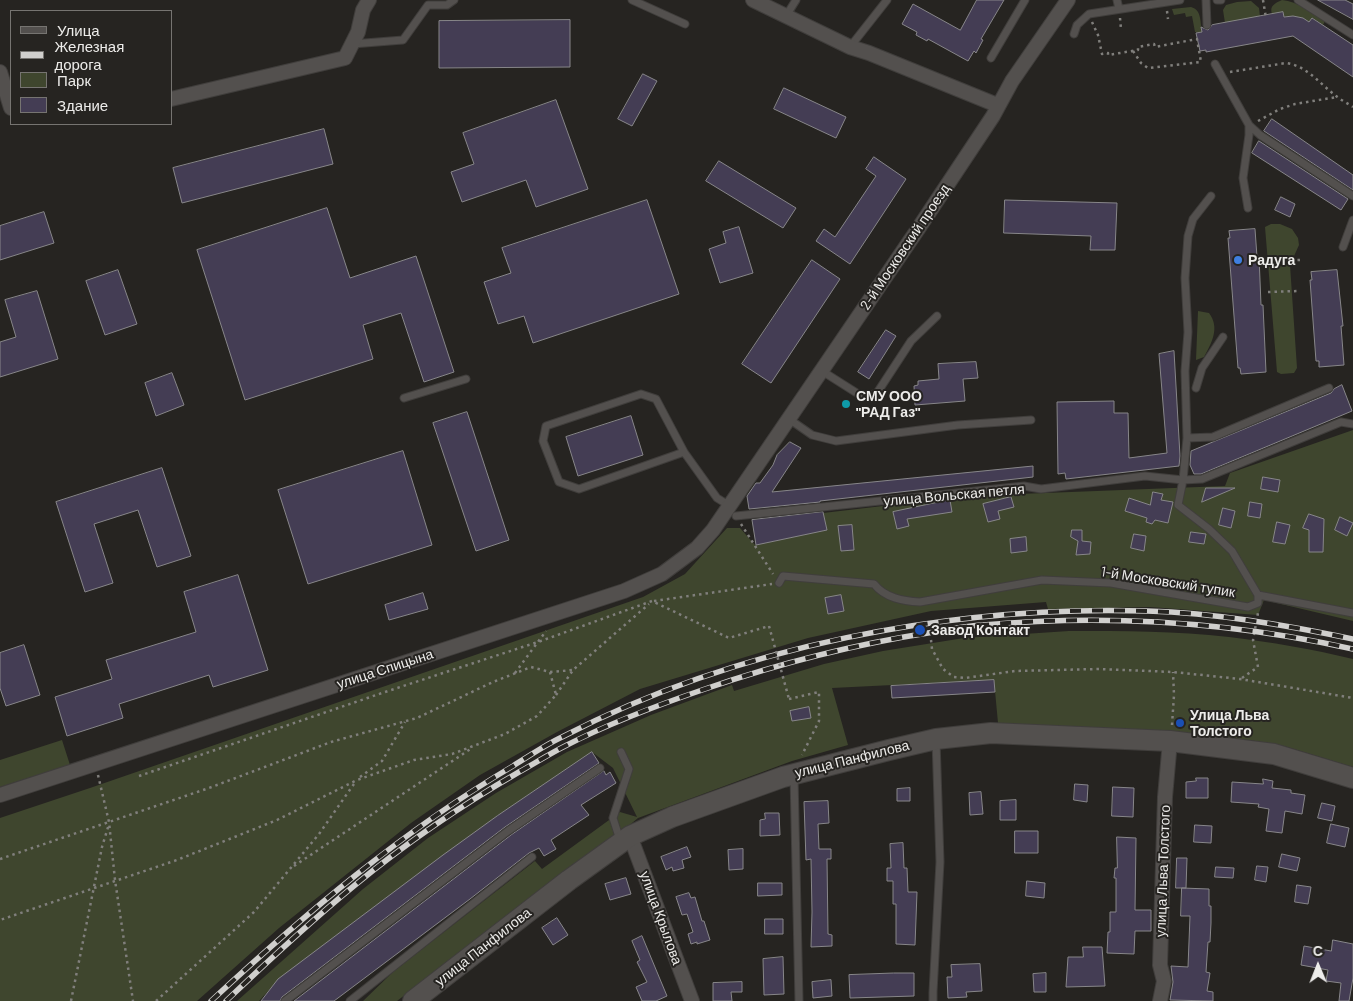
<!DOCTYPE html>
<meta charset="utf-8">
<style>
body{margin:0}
#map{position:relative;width:1353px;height:1001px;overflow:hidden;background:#262421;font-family:Barlow,sans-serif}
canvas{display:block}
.legend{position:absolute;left:10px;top:10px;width:162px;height:115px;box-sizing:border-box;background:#262421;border:1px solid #767471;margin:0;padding:6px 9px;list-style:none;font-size:15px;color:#edecea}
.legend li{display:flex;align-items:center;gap:10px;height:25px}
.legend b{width:25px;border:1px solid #767471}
.north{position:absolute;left:1293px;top:941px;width:50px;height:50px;-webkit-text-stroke:4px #262421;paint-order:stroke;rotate:359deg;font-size:14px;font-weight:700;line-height:20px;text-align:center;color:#edecea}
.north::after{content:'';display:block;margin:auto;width:18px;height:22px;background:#edecea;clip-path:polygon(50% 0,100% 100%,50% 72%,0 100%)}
</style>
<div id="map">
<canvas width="1353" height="1001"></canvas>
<ul class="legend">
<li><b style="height:6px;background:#53504e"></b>Улица</li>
<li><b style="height:6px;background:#d0cfcd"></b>Железная дорога</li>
<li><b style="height:14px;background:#3f462e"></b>Парк</li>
<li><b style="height:14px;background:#443d54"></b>Здание</li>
</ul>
<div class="north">С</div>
</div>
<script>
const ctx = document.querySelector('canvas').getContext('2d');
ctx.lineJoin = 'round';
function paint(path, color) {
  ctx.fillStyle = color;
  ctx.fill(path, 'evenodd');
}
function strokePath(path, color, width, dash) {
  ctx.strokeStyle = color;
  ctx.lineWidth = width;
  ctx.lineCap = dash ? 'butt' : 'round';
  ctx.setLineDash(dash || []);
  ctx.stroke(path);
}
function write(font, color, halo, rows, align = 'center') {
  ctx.font = font + ' Barlow,sans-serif';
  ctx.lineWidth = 4;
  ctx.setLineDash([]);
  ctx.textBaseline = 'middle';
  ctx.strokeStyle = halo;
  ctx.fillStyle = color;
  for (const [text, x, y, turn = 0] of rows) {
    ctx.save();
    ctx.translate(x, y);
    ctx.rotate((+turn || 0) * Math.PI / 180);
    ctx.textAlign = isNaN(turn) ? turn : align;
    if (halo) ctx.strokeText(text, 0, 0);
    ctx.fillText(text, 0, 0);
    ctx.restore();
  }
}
paint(new Path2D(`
 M1282,0C1298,2 1312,12 1325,21L1323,25L1313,18L1309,22C1297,14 1285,18 1272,14C1269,6 1275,3 1282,0Z
 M1251,1L1259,8L1260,17L1225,23L1223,10L1226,5L1237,2Z
 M1191,7C1202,10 1200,22 1202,32H1195L1192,16L1186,17L1185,13L1174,15L1172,9Z
 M1271,224H1280L1292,229L1298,238L1299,245L1290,265L1297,368L1294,373L1281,374L1277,372L1265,227Z
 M1198,311L1209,313C1220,328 1212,342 1204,357L1196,360Z
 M1353,430V621L1264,600L1258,615L1150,607L1048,609L1046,602L931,611L808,638L640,689L557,732L480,775L411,823L279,928L197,1001H0V818L90,788L643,597L685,574L727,528H740L755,545L827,530L823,513L968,496L1225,486L1230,473Z
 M1069,631C1123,631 1176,631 1229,637C1271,642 1312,649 1353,659V767L1284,746L1249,740L1171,732L998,723L994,680L832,688L848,745L792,761L638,818L620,833L549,884L397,1001H363L394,971L535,861L542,869L620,812L637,817L613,768L592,752L497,816L279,979L259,1001H237L363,889L428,838L496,793L567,752L651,715L732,685L734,691L824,664L883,651L964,638Z
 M62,740L70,765L0,787V760Z`), '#3f462e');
const building = new Path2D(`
 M977,0H1004L981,39L983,40L976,53L974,51L968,61L928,39L927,41L916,35L917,32L902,24L913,4L960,30Z
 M1318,0H1345L1353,4V19Z
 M1283,12L1284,17L1293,16L1303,18L1309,22L1312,18L1353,45V77L1293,36L1206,52V50L1200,51L1196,33L1202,32L1201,27L1208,30L1212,25Z
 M570,20V67L439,68V21Z
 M643,74L657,81L632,126L618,119Z
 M784,88L846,117L836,138L774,109Z
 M556,100L588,189L536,207L526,180L462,202L451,172L474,164L463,133Z
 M1272,119L1353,175V190L1264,131Z
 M324,129L333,164L182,203L173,168Z
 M1259,141L1348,199L1341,210L1252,153Z
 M874,157L906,179L850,264L816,241L824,229L835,237L876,176L866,169Z
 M719,161L796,208L783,228L706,181Z
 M1281,197L1295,204L1290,217L1275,210Z
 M647,200L679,294L533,343L524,316L498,324L484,282L511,273L502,248Z
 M1005,200L1117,203L1115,250H1090L1091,236L1004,233Z
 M327,208L350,278L416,256L454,372L424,382L401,313L363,325L373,359L245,400L197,250Z
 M44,212L54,243L0,260V226Z
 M739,227L753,273L720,283L709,249L726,243L723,232Z
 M1255,229L1257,257L1259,256L1261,305H1263L1266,372L1241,374L1240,368H1238L1228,238H1230L1229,231Z
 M812,260L840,279L771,383L742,364Z
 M118,270L137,324L105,335L86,281Z
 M1337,270L1343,326H1341L1344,365L1319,367V361H1316L1310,280H1312L1311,272Z
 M37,291L58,359L0,377V342L16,337L5,300Z
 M886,330L896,336L869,379L858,372Z
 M1174,351L1180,456L1179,466L1066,479L1065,473L1058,474L1057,402L1114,401V413H1128L1129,458L1167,453L1159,354Z
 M976,362L978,378L963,379L965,401L915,405L914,386L918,385V381L939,379L938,364Z
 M172,373L184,405L156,416L145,383Z
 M1342,385L1352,411L1201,474H1194L1190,465L1191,451L1331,393L1334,389Z
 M467,412L509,540L476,551L433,423Z
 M631,416L643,455L578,476L566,437Z
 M790,442L801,448L772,492L1033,466V477L820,501V502L749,509L747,496L756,483H760L773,465L777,455Z
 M403,451L432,545L308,584L278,490Z
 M162,468L191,556L157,567L138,510L94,524L113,583L85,592L56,502Z
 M1263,477L1280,480L1278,492L1261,489Z
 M1206,488H1235L1202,502Z
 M1153,492L1163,494L1161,500L1173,502L1168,523L1155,520L1152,524L1146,522L1147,518L1125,511L1129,498L1150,505Z
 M1011,497L1014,507L998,511L1000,519L988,522L983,504Z
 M950,500L952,512L907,519L909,526L897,529L893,512Z
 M1250,502L1262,504L1260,518L1248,516Z
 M1223,508L1235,511L1231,528L1219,525Z
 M823,512L827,530L756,545L752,520Z
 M1309,514L1324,519L1323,552H1309V530L1303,528Z
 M1340,517L1353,523L1347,536L1335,530Z
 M1277,522L1290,525L1285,544L1273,542Z
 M852,525L854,550L841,551L838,526Z
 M1072,530H1082V541L1091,542L1090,554L1076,555L1078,541L1071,537Z
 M1191,532L1206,534L1204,544L1189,542Z
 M1134,534L1146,536L1144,551L1131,548Z
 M1026,537L1027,551L1011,553L1010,539Z
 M238,575L268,670L213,687L209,675L119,704L123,718L67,736L55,697L112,679L106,660L196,632L184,592Z
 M423,593L428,609L389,620L385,605Z
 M841,595L844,611L828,614L825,598Z
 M24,645L40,695L6,706L0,688V653Z
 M994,680L995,692L892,698L891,686Z
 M809,707L811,718L792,721L790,711Z
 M592,752L599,763L505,827L282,997L280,1001H261L278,979L443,855L497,816Z
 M604,771L606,775L610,772L616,783L581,805L589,815L551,840L556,849L544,856L539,848L529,853L470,899L334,1001H294L511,835Z
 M1196,778H1208V798H1186V782L1196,781Z
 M1263,779L1273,781L1272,788L1291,790V793L1305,795L1302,814L1285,811L1282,833L1266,831L1269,809L1258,807L1259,804L1231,802L1232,782L1263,784Z
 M1075,784L1088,785L1087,802L1074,800Z
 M1113,787L1134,788L1133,817L1112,816Z
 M910,788V801H897V789Z
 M981,792L983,814L970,815L969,793Z
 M1016,800V820H1000V801Z
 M828,801L829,823L818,824L819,849H831V859H827L828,934L832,935V946L811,947L812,912L811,859L806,860L804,802Z
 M1322,803L1335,806L1332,821L1318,818Z
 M765,813H779L780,835L760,836V820L765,819Z
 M1331,824L1349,828L1345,847L1327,843Z
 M1195,825L1212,826L1211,843L1194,842Z
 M1015,831H1038V853H1015Z
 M1117,837L1136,838L1135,910H1151V931H1135L1134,954L1107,953L1108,932H1110V912H1116V878H1114L1115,868H1117Z
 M903,843L904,868H907L908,892H917L915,945L896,944V904H893V881H887V868H891L890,844Z
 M687,847L691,857L682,860L684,868L673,871L672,867L666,870L661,857Z
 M743,849V869L729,870L728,850Z
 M1282,854L1300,858L1297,871L1279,867Z
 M1177,858H1187L1186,888H1176Z
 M1257,866L1268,867L1266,882L1255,880Z
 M1216,867L1234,868L1233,878L1215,877Z
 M626,878L631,894L610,900L605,884Z
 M1027,881L1045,883L1044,898L1026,896Z
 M758,883H782V895L758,896Z
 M1297,885L1311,887L1308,904L1295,902Z
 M1182,888L1209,889V906H1211V923L1210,942H1208L1206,972L1210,973L1207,991L1213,992V1001L1170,1000L1173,982L1171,966L1188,967L1190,916H1181Z
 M689,893L691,898L695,897L702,921H704L710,940L697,944V942L691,944L688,934L693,932L687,914L682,915L676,897Z
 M557,918L568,935L553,945L542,928Z
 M765,919H783V934H765Z
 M642,936L667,996L656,1001H642L636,987L647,982L637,962L640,960L632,941Z
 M1333,940L1353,944V978L1349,1001H1339L1341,983L1326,981L1328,970L1301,965L1304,946L1331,951Z
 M1083,947H1102L1105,986L1066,987L1068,957H1083Z
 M783,957L784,994L764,995L763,959Z
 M980,964L982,991L966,992L967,997L948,998L947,977H952L951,965Z
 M894,973H914V996L850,998L849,975Z
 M1046,973V992H1034L1033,974Z
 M831,980L832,996L813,998L812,982Z
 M742,982V992H731L732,1001H713V983Z`);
paint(building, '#443d54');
strokePath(building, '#878689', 1);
const service = new Path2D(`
 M632,0L685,24
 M1117,0L1119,9
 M1206,0L1207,25
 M1217,0H1221
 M1298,0L1353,35
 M786,16L796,0
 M1074,34L1077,25L1089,14L1180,0
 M352,44L403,40L428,5H447L454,0
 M850,47L887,0
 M991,58L1025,0
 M1215,64L1249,125V135L1243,178L1248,208
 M1249,125L1260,135L1353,196
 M1343,247L1353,220
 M822,371L863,397L877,393L911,341L937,316
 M1196,388L1202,368L1223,337
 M404,398L466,379
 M789,419L812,435L836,441L958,425L1031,420
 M1353,424L1341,422L1202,479L1183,480L1178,505L1209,529L1232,551L1258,595L1353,613
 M1187,438L1213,437L1329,388
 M684,452L656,399L641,394L546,426L543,441L559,482L579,489L684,452L717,498L730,506
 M736,516L1024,486L1041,489L1145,476L1183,480L1187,438L1185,371L1188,332L1185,278L1188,236L1193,219L1211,196
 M779,583L783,576L874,584C885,598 903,601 920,602L1042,580L1111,583L1248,607L1258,603V595
 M794,776L799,1001
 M620,840L613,818L629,769L621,752
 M285,1001L508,831L600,768
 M350,1001L532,857
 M933,1001V992L940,862L936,740`);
const minor = new Path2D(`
 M753,0L850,47L869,53L997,105
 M0,72L11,108
 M171,99L345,58L358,32L363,10L369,0
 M0,795L624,591L662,574L697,548L713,530L918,229L993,116L1012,81L1068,0
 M630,836L692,1001
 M1160,1001L1164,981L1160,965L1165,797L1170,741`);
const secondary = new Path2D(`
 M413,1001L569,880L630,836L672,817L783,777L889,750L936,739L991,733L1170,741L1274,754L1353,778`);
strokePath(service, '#403e3c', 9);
strokePath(minor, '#403e3c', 16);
strokePath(secondary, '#403e3c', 22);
strokePath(new Path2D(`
 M1263,0L1266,18
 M1167,11L1168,19
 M1120,18L1121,29
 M1092,22L1098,35L1102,54L1108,53V55L1138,50V47L1154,44L1155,47L1197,39L1201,62
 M1133,51L1141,63L1148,68L1201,62
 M1230,72L1286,63C1307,66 1319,83 1336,96C1341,100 1347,103 1353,107
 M1258,121L1280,109L1295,104L1337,97
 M1265,261L1302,260
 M1268,292L1298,291
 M741,524L773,574
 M654,601L772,584
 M931,640L932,649L943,669L954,677L965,678L1015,671L1099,669L1173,672L1240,679L1353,698
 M550,672L573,670
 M515,673L546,631
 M1242,678L1258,667L1253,640L1258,613
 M556,695L573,670L649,604
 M789,699L819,692V721L802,755
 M1172,725L1174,695L1173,672
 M98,775L109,822L115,880L133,1001
 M139,776L385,692L538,642L652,601L729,638L769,626
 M360,777L382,761L405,722
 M0,859L209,788L331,742L417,718L493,682L531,667L550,672L556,695L537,716L505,734L452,754L414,760L357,780L277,820L177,860L0,920
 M294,866L472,748
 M71,1001L102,847L109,824
 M156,1001L254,912L319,834L356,781`), '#807f7c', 2.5, [2.5, 4]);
strokePath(service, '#53504e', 7);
strokePath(minor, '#53504e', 14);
strokePath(secondary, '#53504e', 20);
const rail = new Path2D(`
 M211,1001C306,913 401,832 513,766C529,756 545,745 562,737C737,646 951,605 1147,611C1216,613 1285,625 1353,639
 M226,1001C268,961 311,921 355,885C406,843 462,805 519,772C535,763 551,753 567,745C612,722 658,705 705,689C780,663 856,644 934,632C950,629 967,626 983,625C1107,614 1232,622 1353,649`);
strokePath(rail, '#d0cfcd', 5.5);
strokePath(rail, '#262421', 4, [11]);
strokePath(new Path2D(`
 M769,626L789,699`), '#807f7c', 2.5, [2.5, 4]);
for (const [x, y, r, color] of [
 [1238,260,5,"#3f7fe0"],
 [846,404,5,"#0f9aa8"],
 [920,630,6,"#1a4fb4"],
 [1180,723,5,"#1a4fb4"]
]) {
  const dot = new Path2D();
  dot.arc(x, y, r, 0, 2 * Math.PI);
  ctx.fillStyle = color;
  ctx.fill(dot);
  strokePath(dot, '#262421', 2);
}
write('14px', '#edecea', '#262421', [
 ["2-й Московский проезд",905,247,-56],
 ["улица Вольская петля",954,495,-5],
 ["1-й Московский тупик",1168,582,9],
 ["улица Спицына",385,669,-18],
 ["улица Панфилова",852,759,-14],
 ["улица Льва Толстого",1163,871,-88],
 ["улица Крылова",661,918,70],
 ["улица Панфилова",483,947,-38]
]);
write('bold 14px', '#edecea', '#262421', [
 ["Радуга",1248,260],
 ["СМУ ООО",856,396],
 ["\"РАД Газ\"",856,412],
 ["Завод Контакт",931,630],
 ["Улица Льва",1190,715],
 ["Толстого",1190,731]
], 'left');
</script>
